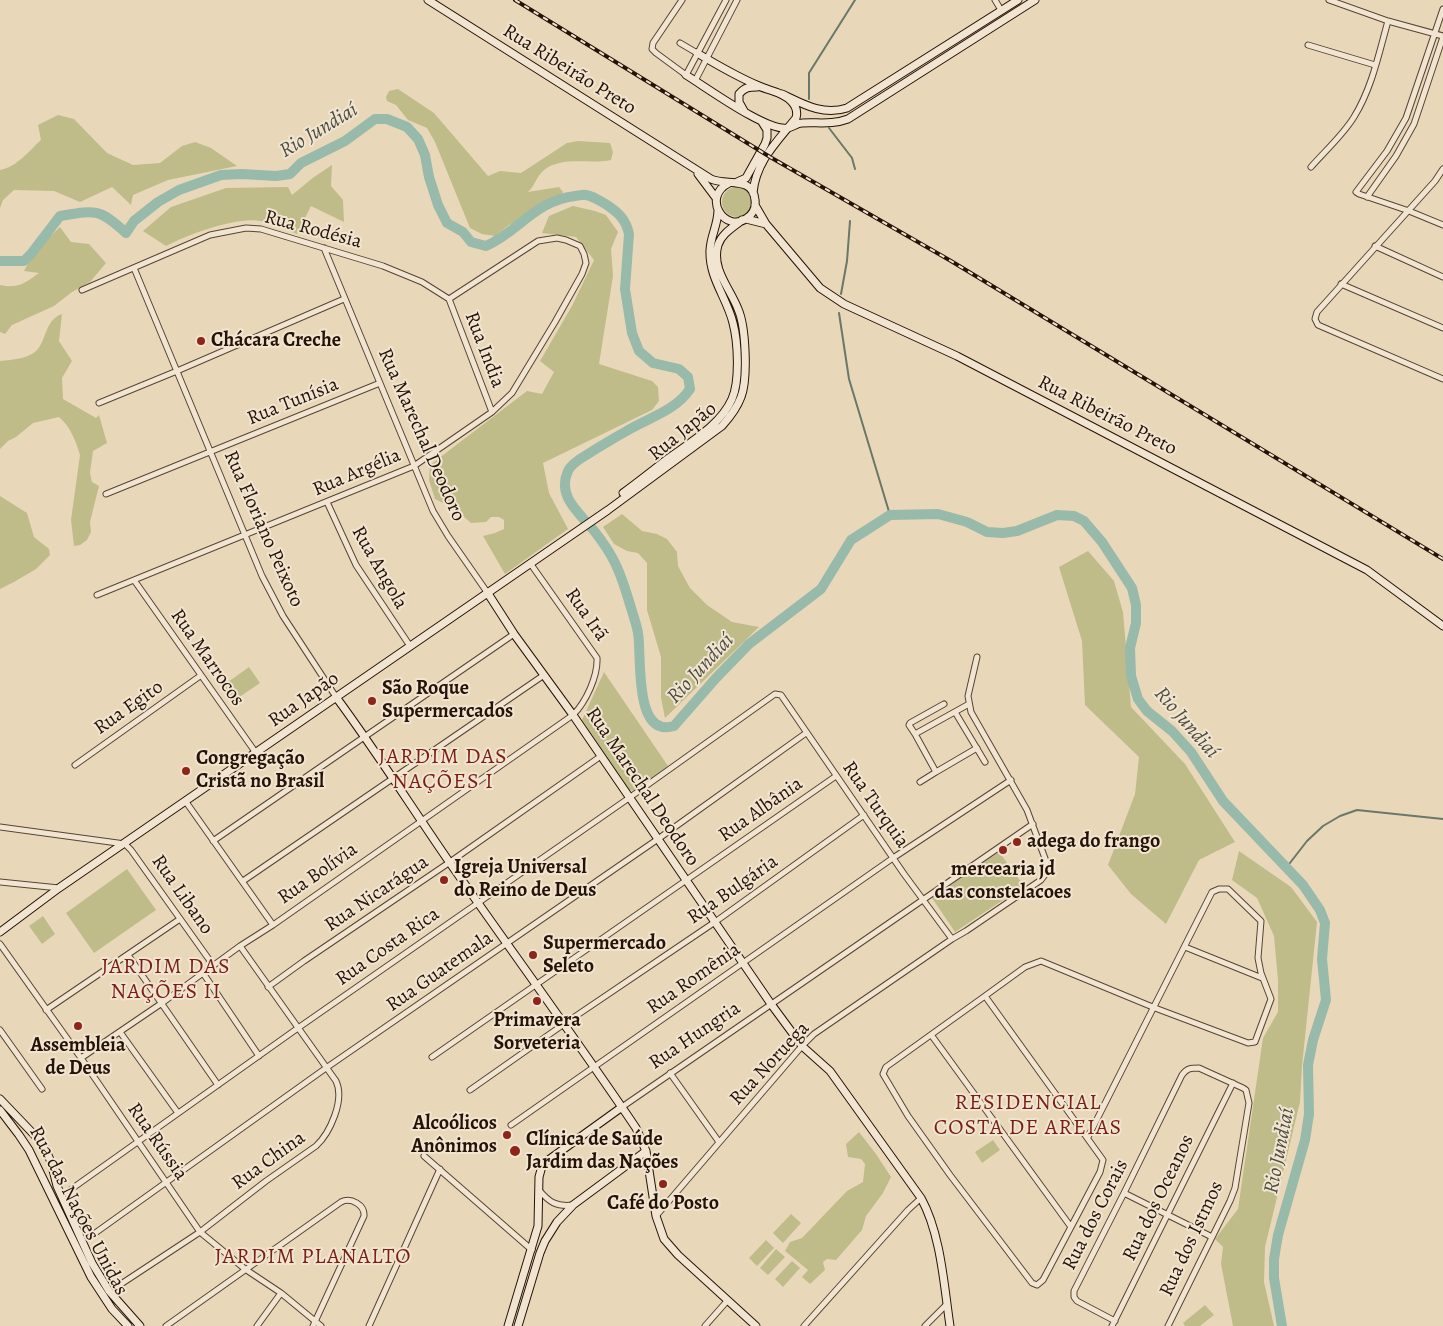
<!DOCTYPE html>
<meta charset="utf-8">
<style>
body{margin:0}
canvas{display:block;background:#e9d7b9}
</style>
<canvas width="1443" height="1326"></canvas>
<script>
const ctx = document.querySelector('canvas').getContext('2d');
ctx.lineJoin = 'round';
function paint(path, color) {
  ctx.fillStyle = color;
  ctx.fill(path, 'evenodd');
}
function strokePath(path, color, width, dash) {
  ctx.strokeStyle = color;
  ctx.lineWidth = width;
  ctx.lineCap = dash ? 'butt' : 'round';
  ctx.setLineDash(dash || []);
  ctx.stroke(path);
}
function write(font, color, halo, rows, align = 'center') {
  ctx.font = font + ' Alegreya,serif';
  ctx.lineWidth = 4;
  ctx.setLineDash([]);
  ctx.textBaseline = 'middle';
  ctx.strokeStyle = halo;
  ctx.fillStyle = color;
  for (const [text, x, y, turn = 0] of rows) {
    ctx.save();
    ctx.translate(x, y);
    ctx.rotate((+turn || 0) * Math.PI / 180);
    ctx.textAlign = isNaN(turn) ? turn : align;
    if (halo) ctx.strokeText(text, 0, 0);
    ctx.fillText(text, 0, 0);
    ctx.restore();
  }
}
paint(new Path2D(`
 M398,89L434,113L488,176L500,171L521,173L567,143L578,141L610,143L613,152L611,160C591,165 561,155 543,171C536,177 535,186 528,192L559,187L563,192L562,195L509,225L495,236L482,234L470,228L435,142L427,128L408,120L396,105L387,101L386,97L389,91Z
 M58,115L74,119L107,153L133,165L160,163L182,146L195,142L211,148L237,166L168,180L133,195L131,205L112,187L80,202L54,191L14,190L3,200L0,208V170C17,167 29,151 41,140L38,125Z
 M332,165L331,186L343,200L344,222L311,206L297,234C285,229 273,223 260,221C238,216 186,235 166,246L143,231L171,207L226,188L288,187L292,195L314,177Z
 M722 202a15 15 0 1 1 30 0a15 15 0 1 1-30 0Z
 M573,206L595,211L606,215L618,232L611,249L613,276L599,364L652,381L658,387L659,401L652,410L543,463L549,493L568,529L505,574L483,536L495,533L504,529V520L499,517H491L486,522L471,523L455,509L435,499L429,480L430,465L527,391L542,394L554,372L540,361L572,306L594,260L576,237L542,233L549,216Z
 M60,227L71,242L89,244L106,263L90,282L72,292L54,306L12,325L5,334L0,332V285C18,289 25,283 39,273L24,271L34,252Z
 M62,314L59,341L72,361L62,378L63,399L96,418L99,415L107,443L93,451L90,473L92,482L99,486L90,522L91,532L87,540L80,545L74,546L71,520L80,455C76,441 70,426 59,417L33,423L16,437L8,441L0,449V361C10,360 26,359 35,352C47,342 44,320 62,314Z
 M0,496L27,513L34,537L49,549L50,555L36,569L14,582L0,589Z
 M622,514L642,531L657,534L667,539L677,552L678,566L690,588L707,605L732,622L759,627L665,718L661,698V657L647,610V563L638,553L627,551L614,544L603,527Z
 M1088,551L1114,581L1123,612L1131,707L1185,764L1235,842L1199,860L1166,924L1131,894L1108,865L1135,794L1139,757L1085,705L1082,641L1059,567Z
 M249,667L260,683L232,702L221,687Z
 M604,672L668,766L635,791L629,790L582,720Z
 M1239,851L1291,887L1317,922L1302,1066L1300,1102L1265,1247L1264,1282L1274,1326H1233L1221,1264L1223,1247L1215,1239L1238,1209L1263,1038L1278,1012V980L1274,936L1257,898L1232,880Z
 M999,852L1024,886L955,932L932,898Z
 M127,869L156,910L94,953L66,913Z
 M43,916L55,934L42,944L29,926Z
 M859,1132L876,1154L891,1177L883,1193L866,1216L862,1230L836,1260L827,1259L823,1262L825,1270L810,1284L802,1277L808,1270L785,1251L790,1242L802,1238L847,1191L863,1182L865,1164L861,1159L848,1157L846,1144Z
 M993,1140L1000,1150L982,1163L975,1152Z
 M791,1214L801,1223L783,1243L773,1233Z
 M766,1240L774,1248L757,1266L749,1258Z
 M776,1249L785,1257L768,1275L760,1268Z
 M792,1261L800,1268L783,1287L775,1279Z
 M1205,1305L1214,1315L1200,1326H1185L1183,1323Z`), '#bfbc8a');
strokePath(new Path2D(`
 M809,99V73L855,0
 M829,128L852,158L855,169
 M841,294L847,261L850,221
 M839,313L849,379L890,515
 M1286,868L1307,841L1323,826L1340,816L1357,810L1443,819`), '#6a7769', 2);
strokePath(new Path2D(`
 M0,261H24L31,254L60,216C95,210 99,208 126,233L134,221L158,202L179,190L221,175L242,174L276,176L290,174L301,163L345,141L375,119H387L407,127L418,139L425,155L429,177L438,205L447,223L463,232L471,242L486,246C520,231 534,201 575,196C578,196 583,194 586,195C593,196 602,202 607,205C619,213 626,220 629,234L625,289L632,333L639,351L653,363L679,369L688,377L690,389C676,410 651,417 630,429C616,437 602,445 588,454C581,458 571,464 568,471C556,497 581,514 595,532C602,541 609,551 614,561C622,576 627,595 632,611C634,618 637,626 638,633C642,656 633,738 674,726L716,678L749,644L821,589L851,540L890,515L938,514L967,522L987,532L1003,533L1017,531L1057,515L1074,516L1084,521L1102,542L1132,588L1136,605V623L1130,648L1131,676L1138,699L1147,711L1172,731L1191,752L1223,801L1303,885L1320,910L1325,923L1322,959L1326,1000L1313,1040L1308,1065L1309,1114L1305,1140L1278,1235L1274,1259V1278L1282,1326`), '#98baab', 10);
const street = new Path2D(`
 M682,0L653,43L652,49L656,53L686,75L726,0
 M995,0L1001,10
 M1329,0L1388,21L1443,36
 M1443,9L1406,118L1387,151L1356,192L1359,194L1409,211L1443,225
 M680,43L697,53
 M1308,45L1375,65
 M695,81L737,0
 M1311,167C1325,151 1343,135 1354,117C1372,88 1379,53 1388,21
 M1443,169L1435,181L1317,312L1315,319L1318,325L1443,379
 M1367,197L1396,156L1414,124L1443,37
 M1375,246L1443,277
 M324,248L433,511L448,536L487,592
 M134,268L262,576L283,616L336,697
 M1341,284L1443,328
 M82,290L210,235L246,228L261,229L383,266L422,282L449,299
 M449,299L492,412
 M99,403L177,371L344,299
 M106,494L380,383
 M327,502L356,565L410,646
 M134,580L256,753
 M97,595L414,466L492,412L512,393L555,322L582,274L586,263L584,254L580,246L566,240L557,238L538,241L449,299
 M955,712L985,762
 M915,734L909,725L910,723L944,704
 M75,765L200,676
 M936,772L977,748
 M920,782L936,772L915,734L969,704
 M186,802L273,925
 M0,827L125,844L131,850L213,965
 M213,841L514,634
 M243,881L544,675
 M0,882L59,888
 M0,944L81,1058L200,1232L245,1269L281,1293L321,1326
 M1185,947L1262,978
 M128,955L218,1085
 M203,973L259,1056
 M268,987L304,961L450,862L601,756
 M985,996L1025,967L1041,961L1155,1008L1248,1043L1255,1042L1271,999L1261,973L1258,958L1261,921L1228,889H1219L1212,892L1088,1137
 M985,996L1103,1160L1100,1172L1043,1280L1037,1285L1032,1283L950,1175L908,1116L883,1074L886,1067Z
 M46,1010L180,919
 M0,1030L42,1089
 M120,1032L178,1113
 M932,1036L1071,1227
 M432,1057L836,776
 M81,1058L162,1003L240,946L273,925L573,715C586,702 598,676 597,658L530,563
 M670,1073L719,1142
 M470,1090L564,1024L715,922L864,815
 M622,1107L1033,824
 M511,1125L893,858L1011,780
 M424,1156L532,1250
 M70,1190L298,1028L629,798L775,694L781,695L904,874L952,939
 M539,1190C549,1202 556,1207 573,1205
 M1124,1193L1212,1237
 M656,1216L802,1046L814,1034L952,939L966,931L1041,880L1047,872L1046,861L1027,810L971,712L968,696L977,657
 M91,1236L326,1068L658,839L806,733
 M118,1286L200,1232L266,1181L316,1146C330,1133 345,1100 336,1081L240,946
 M1115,1321L1077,1301L1074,1297V1291L1124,1193L1182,1075C1187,1068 1191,1068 1199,1068L1243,1088L1246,1090L1249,1103L1235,1188L1230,1201L1168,1326
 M166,1326L341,1202C351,1197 365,1205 364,1216L313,1326
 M257,1326L281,1293
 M369,1326L440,1169
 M705,1326L728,1300
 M804,1326L908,1210L921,1198
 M925,1326L947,1304
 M1112,1326L1233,1083`);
const secondary = new Path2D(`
 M428,0L711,179C727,186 753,176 755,200C756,207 753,214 747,218C725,234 701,197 729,183
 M697,53C717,65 738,77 759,86C770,91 782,92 791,101C796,106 798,111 796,118C777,142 756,161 753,193
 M686,75C706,87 767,132 788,128C793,127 797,123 802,123C818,122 832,125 848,119L1035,0
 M782,94C803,104 823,116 847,108L1018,0
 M744,111L739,102V94C745,87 749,87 757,87
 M698,174L716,198
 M737,182L746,178L765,144L767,138V130L762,122
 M746,219L766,224L755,205
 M766,224L820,288L844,304L957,356L1367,570L1443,626
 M623,493C638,482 652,471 666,460C689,443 720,426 732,399C740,381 738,342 733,323C727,298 709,278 710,251C710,237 718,225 718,210
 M487,592L514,634L573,715L771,1004L802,1046L830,1071L921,1198C941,1234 944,1286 950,1326
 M336,697C376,751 412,808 450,863C512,952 576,1039 636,1128L646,1151L656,1216L664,1239L678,1255L756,1326
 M0,932L59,888L608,510L722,426C730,417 737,408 741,397C748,379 746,327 738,309C730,288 711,269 718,245C722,233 734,227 742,220
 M0,1099L43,1144L51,1162L57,1186L92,1263L109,1291L140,1326
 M0,1110L19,1135L29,1150L91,1277L112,1309L128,1326
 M508,1326L538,1226L539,1177L542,1166L547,1161L622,1107
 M518,1326L540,1253L545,1241L557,1222L573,1205L646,1151`);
strokePath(street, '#574434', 7);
strokePath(secondary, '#261307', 9);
strokePath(street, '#f1e5d2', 5);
strokePath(secondary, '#f1e5d2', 7);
const rail = new Path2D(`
 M515,0L770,157L951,261L1443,559`);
strokePath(rail, '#261307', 4);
strokePath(rail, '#f1e5d2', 2, [5.5]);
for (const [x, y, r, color] of [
 [201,341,5,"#8f2418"],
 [372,701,5,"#8f2418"],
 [186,771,5,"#8f2418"],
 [1017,842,5,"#8f2418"],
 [1003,850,5,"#8f2418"],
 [444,880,5,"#8f2418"],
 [533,955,5,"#8f2418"],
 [537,1001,5,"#8f2418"],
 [78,1026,5,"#8f2418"],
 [507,1135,5,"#8f2418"],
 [515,1151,6,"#8f2418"],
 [663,1184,5,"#8f2418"]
]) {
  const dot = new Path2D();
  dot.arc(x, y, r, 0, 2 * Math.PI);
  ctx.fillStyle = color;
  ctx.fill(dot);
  strokePath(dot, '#f1e5d2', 2);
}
write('20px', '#261307', '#f1e5d2', [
 ["Rua Ribeirão Preto",569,70,32],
 ["Rua Rodésia",313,230,15],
 ["Rua India",484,350,69],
 ["Rua Tunísia",293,402,-22],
 ["Rua Ribeirão Preto",1107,416,27],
 ["Rua Japão",683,432,-39],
 ["Rua Marechal Deodoro",421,435,66],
 ["Rua Argélia",357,473,-23],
 ["Rua Floriano Peixoto",263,529,66],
 ["Rua Angola",379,568,60],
 ["Rua Irã",586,615,55],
 ["Rua Marrocos",207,658,55],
 ["Rua Japão",304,700,-35],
 ["Rua Egito",129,708,-35],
 ["Rua Marechal Deodoro",642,787,56],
 ["Rua Turquia",875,805,55],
 ["Rua Albânia",761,810,-35],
 ["Rua Bolívia",318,874,-35],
 ["Rua Bulgária",733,890,-35],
 ["Rua Nicarágua",377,894,-34],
 ["Rua Libano",182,895,55],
 ["Rua Costa Rica",388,947,-35],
 ["Rua Guatemala",440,972,-35],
 ["Rua Romênia",694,979,-35],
 ["Rua Hungria",695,1036,-34],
 ["Rua Noruega",770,1064,-47],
 ["Rua Rússia",157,1142,55],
 ["Rua China",269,1161,-36],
 ["Rua dos Oceanos",1159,1198,-64],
 ["Rua das Nações Unidas",78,1211,62],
 ["Rua dos Corais",1096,1215,-63],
 ["Rua dos Istmos",1192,1239,-65]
]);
write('bold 20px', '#261307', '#f1e5d2', [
 ["Chácara Creche",211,341],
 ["São Roque",382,689],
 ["Supermercados",382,712],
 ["Congregação",196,759],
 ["Cristã no Brasil",196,782],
 ["adega do frango",1027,842],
 ["Igreja Universal",454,868],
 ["do Reino de Deus",454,891],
 ["mercearia jd",1003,870,"center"],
 ["das constelacoes",1003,893,"center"],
 ["Supermercado",543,944],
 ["Seleto",543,967],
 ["Primavera",537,1021,"center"],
 ["Sorveteria",537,1044,"center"],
 ["Assembleia",78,1046,"center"],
 ["de Deus",78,1069,"center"],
 ["Alcoólicos",497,1124,"right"],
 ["Anônimos",497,1147,"right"],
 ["Clínica de Saúde",526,1140],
 ["Jardim das Nações",526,1163],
 ["Café do Posto",663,1204,"center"]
], 'left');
write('italic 21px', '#4e4d40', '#f1e5d2', [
 ["Rio Jundiaí",319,131,-31],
 ["Rio Jundiaí",701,669,-47],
 ["Rio Jundiaí",1186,723,49],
 ["Rio Jundiaí",1280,1151,-79]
]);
ctx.letterSpacing = '1px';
write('22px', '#7a1f14', '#f1e5d2', [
 ["JARDIM DAS",443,758],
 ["NAÇÕES I",443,783],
 ["JARDIM DAS",166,968],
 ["NAÇÕES II",166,993],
 ["RESIDENCIAL",1028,1104],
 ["COSTA DE AREIAS",1028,1129],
 ["JARDIM PLANALTO",313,1258]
]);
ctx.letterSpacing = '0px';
</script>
